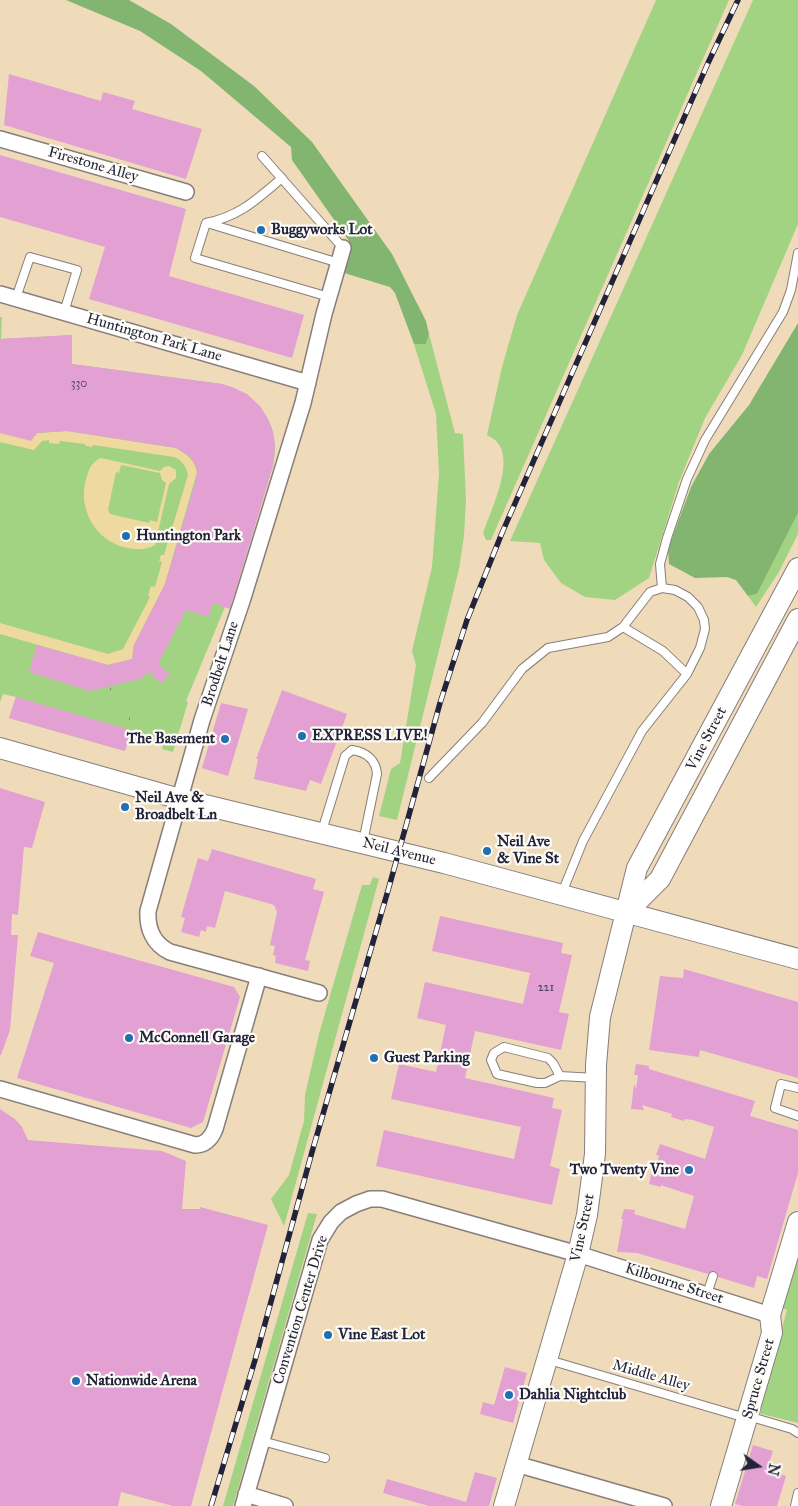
<!DOCTYPE html>
<style>
body{margin:0}
#map{position:relative;width:798px;height:1506px;overflow:hidden;background:#efdbba;font-family:"IM FELL Great Primer",serif}
canvas{display:block}
.north{position:absolute;left:733px;top:1441px;width:50px;height:50px;-webkit-text-stroke:4px #fdfcf7;paint-order:stroke;rotate:103deg;font-size:14px;font-weight:700;line-height:20px;text-align:center;color:#22223b}
.north::after{content:'';display:block;margin:auto;width:18px;height:22px;background:#22223b;clip-path:polygon(50% 0,100% 100%,50% 72%,0 100%)}
</style>
<div id="map">
<canvas width="798" height="1506"></canvas>
<div class="north">N</div>
</div>
<script>
const ctx = document.querySelector('canvas').getContext('2d');
ctx.lineJoin = 'round';
function paint(path, color) {
  ctx.fillStyle = color;
  ctx.fill(path, 'evenodd');
}
function strokePath(path, color, width, dash) {
  ctx.strokeStyle = color;
  ctx.lineWidth = width;
  ctx.lineCap = dash ? 'butt' : 'round';
  ctx.setLineDash(dash || []);
  ctx.stroke(path);
}
function write(font, color, halo, rows, align = 'center') {
  ctx.font = font + ' "IM FELL Great Primer",serif';
  ctx.lineWidth = 4.5;
  ctx.setLineDash([]);
  ctx.textBaseline = 'middle';
  ctx.strokeStyle = halo;
  ctx.fillStyle = color;
  for (const [text, x, y, turn = 0] of rows) {
    ctx.save();
    ctx.translate(x, y);
    ctx.rotate((+turn || 0) * Math.PI / 180);
    ctx.textAlign = isNaN(turn) ? turn : align;
    if (halo) ctx.strokeText(text, 0, 0);
    ctx.fillText(text, 0, 0);
    ctx.restore();
  }
}
paint(new Path2D(`
 M656,0H729L491,540H486L483,533C491,510 515,462 497,442C495,439 490,437 487,435L502,367L517,315Z
 M753,0H798V224L742,355L705,418L679,482L649,578L615,600L585,597L561,583L544,560L540,543L510,541Z
 M0,317H2L1,339L72,335V364L222,384C260,396 282,425 273,466L225,607L186,701L188,702L173,752L162,749L163,746L143,740L142,743L128,739L125,751L9,718L16,697L3,694L0,702Z
 M429,334L455,433L463,434L466,500L464,536L459,569L397,820L379,816L391,769L400,763L416,665L412,651L432,567L439,474L436,414L414,344H426Z
 M798,513V534L779,572L756,607L748,596L757,594Z
 M373,877L379,879L284,1226L271,1199L289,1175L304,1121L305,1095L319,1034L362,885H370Z
 M308,1213L317,1214L233,1506H223Z
 M798,1249V1423L758,1413L787,1310L780,1307Z`), '#a2d382');
paint(new Path2D(`
 M66,0H129L171,24L254,86L312,142L392,254L426,321L429,334L426,344H414L395,293L390,287L341,272L349,241L292,160L291,147L201,71L140,31Z
 M798,323V513L757,594L748,596L736,580L727,577L695,578L669,564L668,549L691,487L709,454L749,405Z`), '#81b570');
paint(new Path2D(`
 M67,431L176,448C187,455 194,459 197,472L165,584L134,645L132,659L108,665L0,634V623L108,654L123,649L150,597L148,596L151,586L155,587L162,562L159,561L161,555H164L188,475C186,466 182,460 174,457L93,445L92,447L86,446L85,444L60,441L59,444L49,443V440L42,441L34,450L0,442V433L31,440L37,433Z
 M101,458L160,471L164,467L169,466L176,470V478L169,484L155,545C146,550 137,550 128,548C95,542 76,507 87,476C89,468 93,461 101,458ZM121,465L160,473L162,480L166,483L157,522L150,520L149,523L110,514L108,510L116,472L119,473Z`), '#eeda9e');
paint(new Path2D(`
 M9,74L101,101L103,92L135,101L132,109L202,129L186,179L4,125Z
 M0,155L186,209L169,276L304,315L292,358L89,299L105,247L0,217Z
 M72,335V364L222,384L232,387L247,394L260,406L268,419L273,432L275,447L273,466L230,609L213,603L208,617L186,610L158,664L170,675L161,683L149,672L140,679L90,691L29,672L37,645L108,665L132,659L134,645L165,584L196,479L197,472L195,464L189,456L176,448L67,431L37,433L31,441L0,433V339Z
 M282,690L347,714L321,784L310,780L306,791L254,779L258,759H256Z
 M16,697L131,730L125,751L9,718Z
 M221,703L248,709L228,776L202,768Z
 M0,788L45,802L32,848L24,847L18,915L12,914L11,935H18L10,1030L1,1055H0Z
 M212,849L316,879L313,889L324,892L305,960L310,961L308,971L275,963L276,956L273,955L275,946L270,945L277,912L274,905L225,891L215,928L207,926L206,932L201,930L199,937L181,932L185,918L181,917L198,858L208,861Z
 M440,916L563,943L561,953L572,955L559,1012L569,1014L561,1050L475,1031L465,1078L554,1098L552,1108L562,1110L550,1166L560,1169L552,1205L376,1166L384,1130L514,1159L521,1127L391,1099L399,1064L436,1072L446,1025L417,1018L425,982L523,1004L530,973L432,951Z
 M38,932L234,987L240,997L203,1122L191,1128L17,1078L54,963L30,956Z
 M684,969L798,1002V1078L700,1050L699,1057L649,1050L660,976L683,978Z
 M636,1064L649,1066V1069L755,1101L750,1116L798,1130V1173L767,1279L757,1276L754,1288L718,1277L717,1273L714,1271L710,1272L708,1274L637,1253L617,1252L623,1219H621L624,1209L635,1210L634,1214L685,1229L694,1196L661,1185V1187L649,1184L651,1174H654L659,1156L656,1155L660,1144L705,1159L714,1127L693,1120L685,1119L684,1121L671,1117L672,1114L642,1105L644,1110L631,1109L634,1084L636,1089L638,1075H634Z
 M0,1109L15,1119L22,1127L28,1140L162,1151L186,1161L182,1209H200V1207L268,1225L191,1506H173L121,1492L118,1506H0Z
 M505,1367L527,1373L513,1423L480,1414L483,1402L494,1405Z
 M753,1445L773,1451L767,1470L786,1476L777,1506H743L735,1504Z
 M475,1472L497,1478L489,1506H429L383,1493L387,1479L466,1502Z`), '#e2a1d2');
const lane = new Path2D(`
 M262,156L343,248
 M282,178C256,200 240,216 206,223L195,258L329,297
 M207,223L339,263
 M16,298L30,257L77,270L64,312
 M662,588L660,564L667,538L687,479L705,440L783,312L791,290L798,253
 M623,627L663,651L687,674
 M429,778L482,723L522,669L548,648L608,637L623,627L650,592L662,588L675,590L688,597L698,607L704,620L705,629L700,648L687,674L642,731L583,841L562,893
 M322,831L345,756L352,750C366,752 376,760 377,774L363,842
 M560,1076L545,1083H537L497,1074L491,1060L494,1053L504,1047L548,1058L553,1063L560,1076L596,1078
 M798,1088L781,1084L775,1108L798,1116
 M707,1294L713,1276
 M549,1360L746,1418
 M748,1416L792,1429L798,1433
 M262,1441L325,1458
 M795,1506L798,1493`);
const street = new Path2D(`
 M0,139L186,192
 M0,294L308,383
 M319,993L170,952C153,944 147,928 148,911L202,720L242,601L303,403L324,314L343,248
 M0,1089L195,1145C205,1145 211,1139 215,1129L259,976
 M516,1464L664,1506
 M246,1494L285,1506
 M243,1506L320,1240L331,1222L341,1212L356,1204L370,1199H382L578,1254L770,1315`);
const secondary = new Path2D(`
 M0,748L180,799L444,863L798,959
 M626,913L660,879L798,619
 M504,1506L578,1254L587,1215L595,1154L596,1065L600,1017L637,868L798,568
 M721,1506L772,1333L770,1315L798,1222`);
strokePath(lane, '#887e7a', 10);
strokePath(street, '#887e7a', 18);
strokePath(secondary, '#887e7a', 22);
strokePath(new Path2D(`
 M110,689L115,688
 M129,719H133`), '#887e7a', 2.5, [1, 4]);
strokePath(lane, '#fff', 8);
strokePath(street, '#fff', 15);
strokePath(secondary, '#fff', 20);
const rail = new Path2D(`
 M211,1506L255,1360L312,1152L389,887L440,703L467,620L502,533L708,63L738,0`);
strokePath(rail, '#22223b', 5.5);
strokePath(rail, '#fdfcf7', 4, [11]);
for (const [x, y, r, color] of [
 [261,230,5,"#1f6fb2"],
 [126,536,5,"#1f6fb2"],
 [302,736,5,"#1f6fb2"],
 [225,739,5,"#1f6fb2"],
 [125,807,5,"#1f6fb2"],
 [487,851,5,"#1f6fb2"],
 [129,1038,5,"#1f6fb2"],
 [374,1058,5,"#1f6fb2"],
 [689,1170,5,"#1f6fb2"],
 [328,1335,5,"#1f6fb2"],
 [76,1381,5,"#1f6fb2"],
 [509,1395,5,"#1f6fb2"]
]) {
  const dot = new Path2D();
  dot.arc(x, y, r, 0, 2 * Math.PI);
  ctx.fillStyle = color;
  ctx.fill(dot);
  strokePath(dot, '#fdfcf7', 2);
}
write('12px', '#524261', null, [
 ["330",79,384],
 ["221",546,988]
]);
write('15px', '#22223b', '#fdfcf7', [
 ["Firestone Alley",93,165,16],
 ["Huntington Park Lane",154,338,16],
 ["Brodbelt Lane",221,664,-72],
 ["Vine Street",707,739,-62],
 ["Neil Avenue",399,852,14],
 ["Vine Street",583,1228,-78],
 ["Kilbourne Street",674,1284,18],
 ["Convention Center Drive",301,1310,-73],
 ["Middle Alley",651,1376,16],
 ["Spruce Street",759,1379,-74]
]);
write('bold 15px', '#22223b', '#fdfcf7', [
 ["Buggyworks Lot",271,230],
 ["Huntington Park",136,536],
 ["EXPRESS LIVE!",312,736],
 ["The Basement",215,739,"right"],
 ["Neil Ave &",135,798],
 ["Broadbelt Ln",135,815],
 ["Neil Ave",497,842],
 ["& Vine St",497,859],
 ["McConnell Garage",139,1038],
 ["Guest Parking",384,1058],
 ["Two Twenty Vine",679,1170,"right"],
 ["Vine East Lot",338,1335],
 ["Nationwide Arena",86,1381],
 ["Dahlia Nightclub",519,1395]
], 'left');
</script>
